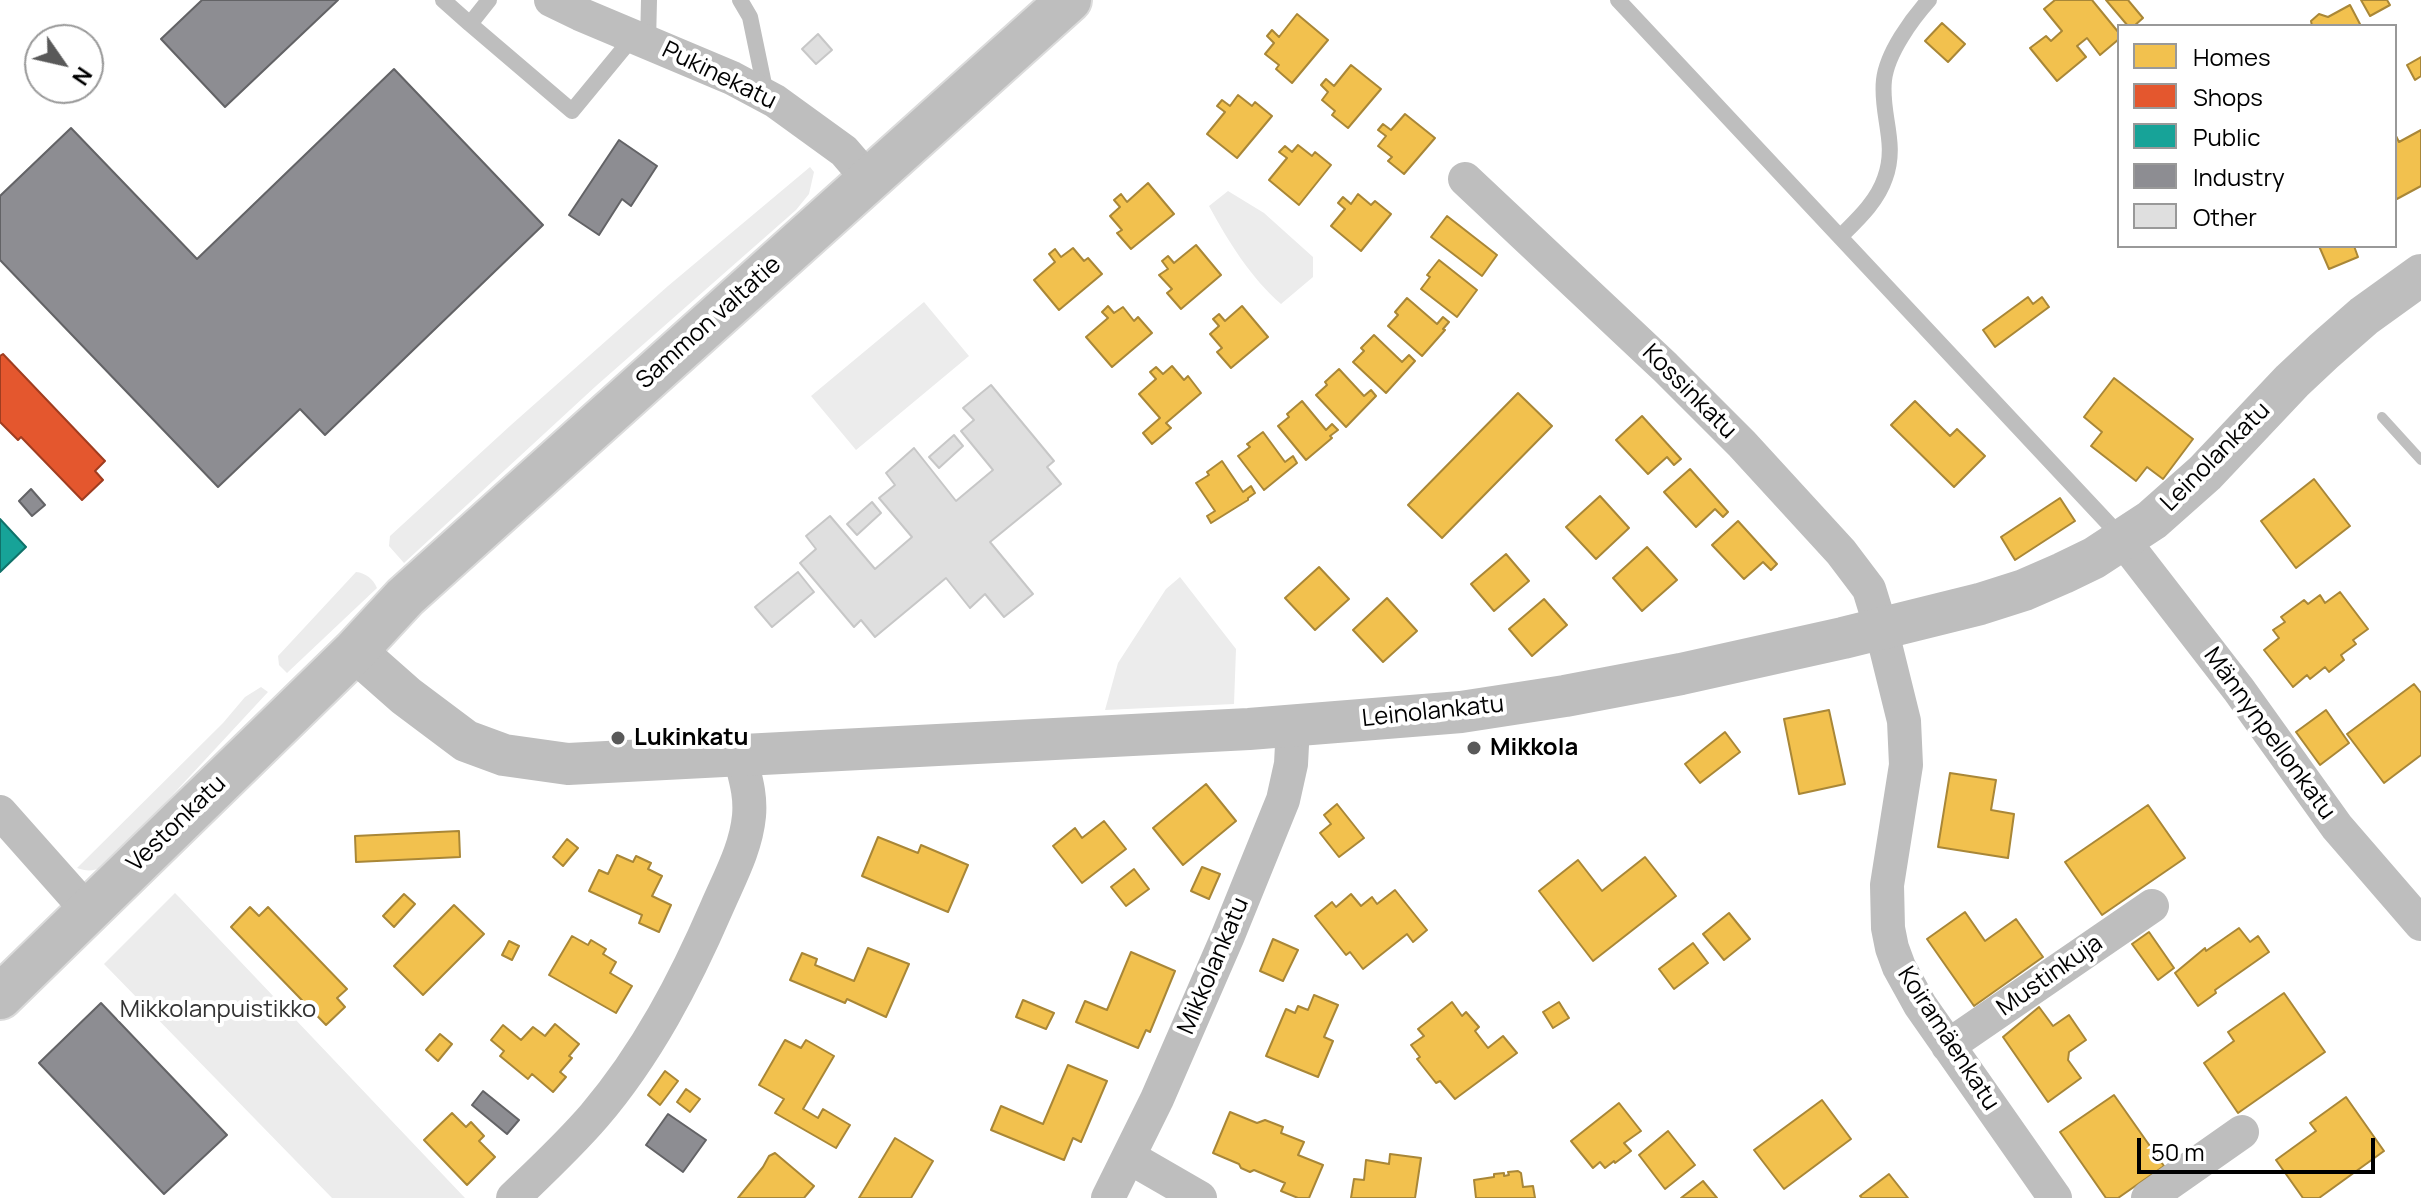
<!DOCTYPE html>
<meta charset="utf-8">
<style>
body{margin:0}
#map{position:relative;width:2421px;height:1198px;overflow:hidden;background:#fff;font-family:Manrope,sans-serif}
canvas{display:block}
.legend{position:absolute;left:2117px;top:24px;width:280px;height:224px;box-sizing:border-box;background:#fff;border:2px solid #999;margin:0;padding:10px 14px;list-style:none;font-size:24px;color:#000}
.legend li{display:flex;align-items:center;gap:16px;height:40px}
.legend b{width:40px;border:2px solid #999}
.north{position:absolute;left:24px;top:24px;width:80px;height:80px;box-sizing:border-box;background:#fff;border:2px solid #999;border-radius:50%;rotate:124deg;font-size:22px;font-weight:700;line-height:32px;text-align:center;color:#000}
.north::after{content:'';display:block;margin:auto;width:28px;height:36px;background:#595959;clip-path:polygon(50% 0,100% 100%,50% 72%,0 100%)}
.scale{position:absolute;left:2137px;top:1138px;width:238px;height:36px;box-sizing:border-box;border:4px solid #000;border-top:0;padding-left:10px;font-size:24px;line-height:28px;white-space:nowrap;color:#000;-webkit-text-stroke:6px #fff;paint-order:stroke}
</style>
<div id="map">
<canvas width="2421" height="1198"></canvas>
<ul class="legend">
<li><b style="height:22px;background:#f2c14e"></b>Homes</li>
<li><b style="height:22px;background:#e4572e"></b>Shops</li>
<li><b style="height:22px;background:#17a398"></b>Public</li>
<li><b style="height:22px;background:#8d8d92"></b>Industry</li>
<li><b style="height:22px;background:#dfdfdf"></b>Other</li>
</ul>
<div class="north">N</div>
<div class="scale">50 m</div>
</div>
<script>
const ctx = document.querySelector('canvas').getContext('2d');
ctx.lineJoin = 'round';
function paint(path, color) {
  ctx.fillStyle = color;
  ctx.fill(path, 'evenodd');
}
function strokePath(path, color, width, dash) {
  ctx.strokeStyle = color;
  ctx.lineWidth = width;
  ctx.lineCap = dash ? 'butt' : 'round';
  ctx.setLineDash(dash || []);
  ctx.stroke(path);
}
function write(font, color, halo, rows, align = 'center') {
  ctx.font = font + ' Manrope,sans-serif';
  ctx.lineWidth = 8;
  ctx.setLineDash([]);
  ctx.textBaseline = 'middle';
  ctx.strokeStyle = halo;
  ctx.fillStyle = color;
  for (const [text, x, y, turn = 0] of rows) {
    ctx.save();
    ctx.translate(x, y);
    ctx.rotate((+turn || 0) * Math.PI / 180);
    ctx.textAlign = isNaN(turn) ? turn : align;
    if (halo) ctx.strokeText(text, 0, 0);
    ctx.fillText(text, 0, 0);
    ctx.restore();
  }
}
paint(new Path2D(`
 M810,167L814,172L809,194L796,210L596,386L404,563L389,546L390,536L511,425L668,286Z
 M1228,191L1264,213L1313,257V277L1281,304C1251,278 1228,241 1209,206Z
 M924,302L969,356L856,450L811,396Z
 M356,572C366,573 373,579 377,588L287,673L279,665L278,656Z
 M1180,577L1236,649L1234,704L1105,710L1118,663L1166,589Z
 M261,687L268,692L114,858C102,868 93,874 77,868L223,723L245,697Z
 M175,893L180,898L465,1198H332L104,964Z`), '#ececec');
const homes = new Path2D(`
 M2055,0H2092L2119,33V39L2100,55L2087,38L2077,46L2086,57L2057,81L2030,48L2046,36L2051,41L2062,31L2044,9Z
 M2106,0H2128L2143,18L2134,26H2128Z
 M2361,0H2387L2390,5L2370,16Z
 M2350,5L2361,26H2312L2311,21L2319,14L2328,17Z
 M1297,14L1328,40L1292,83L1276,69L1279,65L1265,54L1274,43L1267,36L1272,30L1279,37Z
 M1942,23L1965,44L1948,62L1925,41Z
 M2421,57V76L2415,80L2407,65Z
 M1351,65L1381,89L1348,128L1332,115L1335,111L1322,100L1328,92L1321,85L1326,79L1334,86Z
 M1238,95L1252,106L1255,102L1272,116L1237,158L1207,134L1225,112L1217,106L1222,100L1230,106Z
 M1405,114L1435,138L1404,174L1388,161L1392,157L1378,146L1386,136L1378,130L1383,124L1391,130Z
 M2421,130V186L2395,200V134L2399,142Z
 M1298,145L1312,156L1315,152L1331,165L1299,205L1269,180L1287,158L1279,152L1285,146L1292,152Z
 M1148,183L1174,214L1131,249L1117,233L1122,230L1110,216L1120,207L1114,200L1121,194L1127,202Z
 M1358,194L1371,205L1375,201L1391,214L1361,251L1331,226L1345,209L1338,203L1343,197L1351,204Z
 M1447,216L1497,255L1482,276L1431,237Z
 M1196,245L1221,275L1181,309L1167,293L1172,289L1159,275L1168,269L1162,261L1168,256L1174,263Z
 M2319,246H2354L2358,257L2329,269Z
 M1073,248L1084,261L1088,258L1102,274L1059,310L1034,280L1055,262L1049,254L1055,249L1061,257Z
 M1439,260L1477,290L1457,317L1421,289L1430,277L1427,275Z
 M2028,297L2033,304L2042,297L2049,307L1995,347L1983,330Z
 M1407,298L1437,324L1443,317L1449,322L1443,329L1445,330L1422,356L1388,326L1398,315L1395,312Z
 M1108,306L1114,313L1123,307L1134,321L1138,317L1152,333L1112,367L1086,337L1108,318L1102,312Z
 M1242,306L1268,337L1231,368L1217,352L1222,348L1210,334L1219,326L1213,319L1219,314L1225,321Z
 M1374,335L1402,362L1409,355L1415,361L1386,393L1353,362L1364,351L1361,348Z
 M1172,366L1184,380L1188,376L1201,393L1166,423L1171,428L1152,444L1143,433L1160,418L1139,394L1156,379L1150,372L1156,367L1163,374Z
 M1339,369L1364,396L1371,390L1376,396L1346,427L1316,395L1327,385L1325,382Z
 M2114,378L2193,439L2163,479L2147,467L2136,481L2091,446L2102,432L2084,417Z
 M1518,393L1552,426L1442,538L1408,505Z
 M1302,401L1326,430L1332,424L1338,430L1330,436L1332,438L1306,460L1278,426L1289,417L1287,414Z
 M1915,401L1950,436L1957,429L1985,456L1954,487L1891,425Z
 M1642,416L1681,459L1674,465L1667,457L1648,474L1616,440Z
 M1263,432L1285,462L1293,456L1297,463L1264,490L1238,456L1250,447L1247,444Z
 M1222,461L1243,492L1251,486L1255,493L1248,498V500L1211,523L1207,516L1215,511L1196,483L1209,475L1207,472Z
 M1690,469L1728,512L1723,517L1715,509L1696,527L1664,492Z
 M2314,479L2350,526L2296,568L2261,521Z
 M1600,496L1629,528L1596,559L1566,527Z
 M2060,498L2075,521L2015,560L2001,537Z
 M1738,521L1777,564L1771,570L1763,562L1744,579L1712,545Z
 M1647,547L1677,580L1642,611L1613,578Z
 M1506,554L1529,581L1494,611L1471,584Z
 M1319,567L1349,599L1315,630L1285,598Z
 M2340,592L2368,629L2353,640L2356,644L2341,655L2344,660L2329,672L2325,667L2310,679L2307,675L2293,687L2264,650L2279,638L2273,630L2285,622L2281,617L2304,600L2308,604L2320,595L2325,603Z
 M1387,598L1417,631L1383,662L1353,630Z
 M1544,599L1567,625L1532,656L1509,629Z
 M2414,684L2421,693V755L2384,783L2347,734Z
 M1829,710L1845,784L1799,794L1784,719Z
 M2326,710L2349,743L2320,765L2296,732Z
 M1725,732L1740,752L1700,783L1685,764Z
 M1950,773L1996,780L1991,810L2014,814L2008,858L1938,847Z
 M1206,784L1236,821L1183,865L1153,828Z
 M1337,804L1364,838L1339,857L1320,833L1331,824L1324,815Z
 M2148,805L2185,858L2102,915L2065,862Z
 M1104,821L1126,849L1082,883L1053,846L1075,828L1082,838Z
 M459,831L460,857L356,862L355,836Z
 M878,837L918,853L921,845L968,865L948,912L862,876Z
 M567,839L578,848L563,866L553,857Z
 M617,855L633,862L636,856L651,863L648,869L662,876L652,896L671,905L659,932L639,923L642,915L589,891L599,870L608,874Z
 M1645,857L1676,896L1593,961L1539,891L1578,860L1602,891Z
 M1202,867L1220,874L1209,899L1191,891Z
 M1134,869L1149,889L1126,906L1111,887Z
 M1395,890L1427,930L1413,942L1407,934L1363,969L1350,952L1346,955L1315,916L1332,902L1336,907L1351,894L1361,906L1372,897L1377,904Z
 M404,894L415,904L394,927L383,916Z
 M454,905L484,934L423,995L394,966Z
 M250,907L259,916L268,907L347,989L337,998L345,1007L326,1025L231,927Z
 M1965,912L1985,941L2016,919L2043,957L1974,1006L1927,939Z
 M1729,913L1750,939L1724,960L1703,934Z
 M2239,928L2250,942L2258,936L2269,952L2215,990L2216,993L2198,1006L2175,973L2205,948L2206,951Z
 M2149,932L2174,968L2158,980L2132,944Z
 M572,936L588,945L591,940L606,949L603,954L616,962L610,973L632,986L616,1013L549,975Z
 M1273,939L1298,950L1283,981L1260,971Z
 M509,941L519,946L512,960L502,955Z
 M1693,943L1708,963L1674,989L1659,969Z
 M868,948L909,964L886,1017L847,999L845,1003L790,980L802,953L817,959L815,965L854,981Z
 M1131,952L1175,971L1150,1032L1146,1030L1138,1048L1076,1022L1085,1001L1107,1010Z
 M2284,993L2325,1052L2238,1113L2204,1063L2234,1041L2228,1032Z
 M1314,995L1338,1005L1324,1037L1333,1041L1318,1077L1266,1056L1286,1009L1295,1013L1298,1006L1308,1010Z
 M1023,1000L1054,1013L1046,1029L1016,1017Z
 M1452,1002L1462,1016L1466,1012L1479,1027L1475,1031L1488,1048L1503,1036L1517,1053L1455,1099L1440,1081L1436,1083L1417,1059L1420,1057L1411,1045L1424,1036L1418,1029Z
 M1559,1002L1569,1018L1553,1028L1543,1012Z
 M2039,1007L2053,1026L2069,1015L2086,1040L2069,1052L2068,1060L2081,1078L2048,1102L2003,1037Z
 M555,1024L579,1044L569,1056L572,1058L560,1072L566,1077L553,1092L532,1074L528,1079L500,1056L504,1051L491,1040L503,1025L521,1040L533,1027L545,1036Z
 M440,1034L452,1044L438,1061L426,1050Z
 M785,1040L801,1048L806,1040L834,1056L803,1109L818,1118L823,1109L850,1125L836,1148L775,1113L784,1099L759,1085Z
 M1068,1065L1107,1081L1081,1142L1073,1138L1064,1160L991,1130L1001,1106L1043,1124Z
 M665,1071L678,1081L660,1105L648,1095Z
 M686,1089L700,1099L690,1112L677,1102Z
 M2114,1095L2164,1166L2118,1198H2106L2060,1132Z
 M2346,1097L2384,1151L2319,1198H2303L2276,1160L2316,1131L2310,1123Z
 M1822,1100L1851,1139L1784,1189L1754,1150Z
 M1619,1103L1641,1131L1624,1143L1631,1151L1615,1163L1614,1161L1605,1168L1600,1162L1593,1168L1571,1141Z
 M1230,1112L1257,1123L1265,1120L1283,1127L1281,1133L1304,1142L1298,1155L1323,1165L1309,1198H1298L1281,1191L1285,1183L1254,1170L1250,1172L1241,1168L1239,1164L1213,1153Z
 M452,1113L466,1127L471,1122L484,1136L479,1141L495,1157L467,1185L424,1140Z
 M1668,1131L1695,1165L1665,1189L1639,1155Z
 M895,1138L933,1161L911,1198H859Z
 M775,1153L814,1186L804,1198H738L763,1167L769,1156Z
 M1390,1154L1421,1158L1415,1198H1351L1354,1179L1364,1180L1366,1160L1389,1164Z
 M1518,1171L1521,1173L1523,1187L1533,1186L1535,1198H1476L1474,1180L1494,1177V1174L1504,1173V1176L1509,1175L1508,1172Z
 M1889,1174L1908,1198H1862L1860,1196Z
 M1703,1181L1717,1198H1681Z`);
paint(homes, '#f2c14e');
strokePath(homes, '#a98737', 2);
const shops = new Path2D(`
 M3,354L105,461L95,471L103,480L82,500L21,437L18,440L0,422V356Z`);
paint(shops, '#e4572e');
strokePath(shops, '#a03d20', 2);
const public = new Path2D(`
 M0,519L26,547L0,572Z`);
paint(public, '#17a398');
strokePath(public, '#10726a', 2);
const industry = new Path2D(`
 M202,0H338L225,107L161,39Z
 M394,69L543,225L325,435L300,409L218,487L0,260V196L71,128L197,259Z
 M619,140L657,166L631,206L622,199L599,235L569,215Z
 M31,489L45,505L32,516L19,501Z
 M101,1003L227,1135L164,1194L39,1063Z
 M483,1091L519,1120L507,1134L472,1105Z
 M668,1114L706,1140L683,1172L646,1145Z`);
paint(industry, '#8d8d92');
strokePath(industry, '#636366', 2);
strokePath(new Path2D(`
 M2382,417L2421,460`), '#bfbfbf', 10);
const building = new Path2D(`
 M818,34L832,50L816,64L802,49Z
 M991,385L1054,461L1047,467L1061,484L990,542L1033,594L1004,617L985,594L970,608L946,578L875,637L861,620L854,627L800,563L816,549L806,536L830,516L875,569L912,537L879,498L895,485L886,473L914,448L956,501L993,470L961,431L974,420L963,408Z
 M954,435L963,446L939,468L929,457Z
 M872,502L881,513L857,535L847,524Z
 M798,572L814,592L772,627L755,607Z`);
paint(building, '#dfdfdf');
strokePath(building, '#c7c7c7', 2);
const primary = new Path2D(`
 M0,997L355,651L405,597L1069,0`);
strokePath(primary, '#dbdbdb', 48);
strokePath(new Path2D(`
 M443,0L470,24
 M489,0L470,24L572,111L633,37
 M740,0L750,17L766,94
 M1618,0L2123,539
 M648,43L649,0
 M1840,237C1857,220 1877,202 1885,178C1898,143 1880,114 1884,80C1887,53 1912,19 1929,0`), '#bebebe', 16);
strokePath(new Path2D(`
 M551,0L580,14L732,78L775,101L844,151L869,180
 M1465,179L1665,367L1742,444L1841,552L1869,589L1881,628L1904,721L1906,765L1887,885L1888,928L1892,948L1899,967L1920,1005L2055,1198
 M2123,540L2239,690L2337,827L2421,924
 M0,812L88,911
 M1948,1046L2152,906
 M1129,1157L1200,1198
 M513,1198C541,1171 569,1145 594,1116C647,1054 685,981 717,907C730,877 746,848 749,816C751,794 745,777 740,756
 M1108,1198L1157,1099L1227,938L1283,800L1291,764L1293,726
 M2148,1198L2242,1132`), '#bebebe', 34);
strokePath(new Path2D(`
 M355,651L406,696L466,741L504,755L568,764L1249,729L1461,712L1565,696L1681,674L1843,638L1980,604L2024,590L2063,573L2094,558L2152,520L2205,473L2292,381L2324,351L2364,316L2421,275`), '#bebebe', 42);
strokePath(primary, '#bebebe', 44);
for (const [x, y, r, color] of [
 [618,738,8,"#595959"],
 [1474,748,8,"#595959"]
]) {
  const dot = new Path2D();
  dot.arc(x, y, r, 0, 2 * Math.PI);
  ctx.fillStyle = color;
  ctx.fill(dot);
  strokePath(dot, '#fff', 3);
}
write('24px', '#000', '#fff', [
 ["Pukinekatu",719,76,26],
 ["Sammon valtatie",709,323,-42],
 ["Kossinkatu",1689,392,45],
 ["Leinolankatu",2216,457,-45],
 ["Leinolankatu",1433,712,-6],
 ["Männynpellonkatu",2269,734,54],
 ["Vestonkatu",177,824,-44],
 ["Mikkolankatu",1214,966,-67],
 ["Mustinkuja",2050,976,-35],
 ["Koiramäenkatu",1948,1039,57]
]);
write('bold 24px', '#000', '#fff', [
 ["Lukinkatu",634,738],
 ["Mikkola",1490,748]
], 'left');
write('24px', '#333', '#fff', [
 ["Mikkolanpuistikko",218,1010]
]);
</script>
